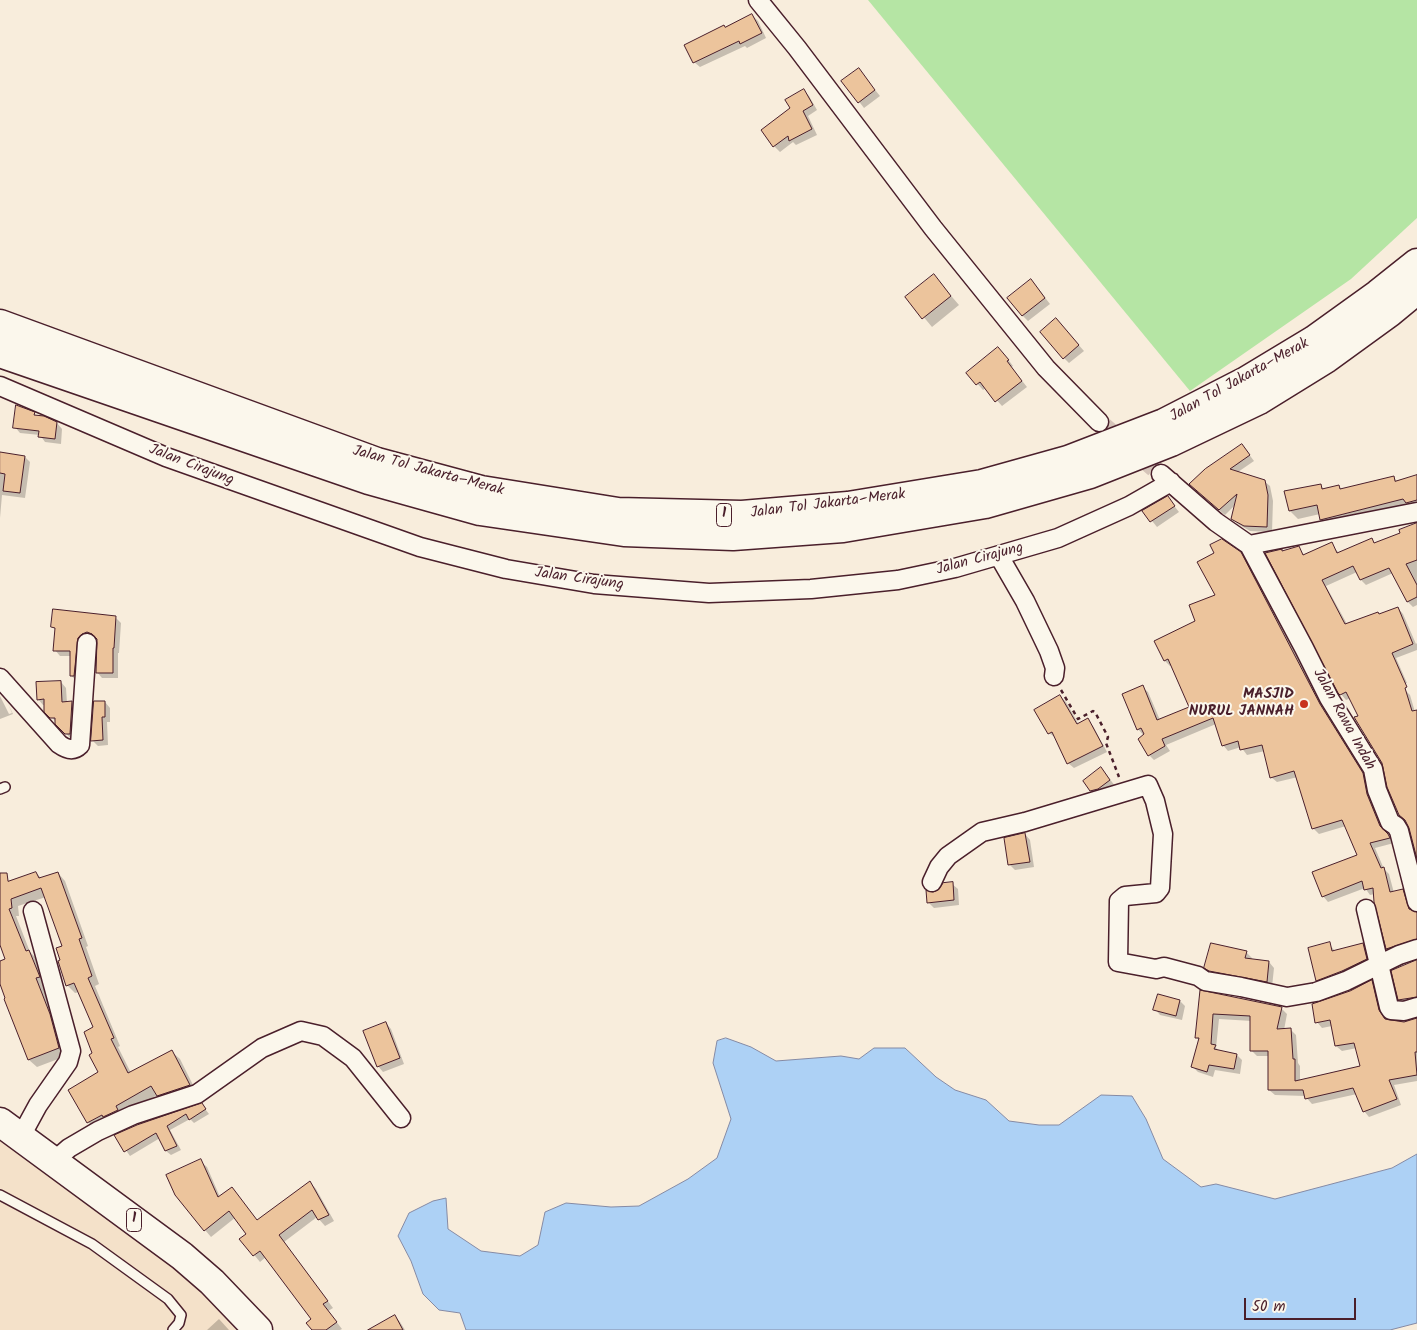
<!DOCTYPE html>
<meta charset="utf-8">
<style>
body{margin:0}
#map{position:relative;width:1417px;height:1330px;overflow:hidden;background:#f8eddc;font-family:Kalam,sans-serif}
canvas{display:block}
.scale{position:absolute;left:1244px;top:1298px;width:112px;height:22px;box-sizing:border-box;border:2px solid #4a1f2b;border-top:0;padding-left:6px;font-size:15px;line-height:18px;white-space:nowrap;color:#4a1f2b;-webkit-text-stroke:4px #fbf7ec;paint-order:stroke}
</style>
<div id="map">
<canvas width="1417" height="1330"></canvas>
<div class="scale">50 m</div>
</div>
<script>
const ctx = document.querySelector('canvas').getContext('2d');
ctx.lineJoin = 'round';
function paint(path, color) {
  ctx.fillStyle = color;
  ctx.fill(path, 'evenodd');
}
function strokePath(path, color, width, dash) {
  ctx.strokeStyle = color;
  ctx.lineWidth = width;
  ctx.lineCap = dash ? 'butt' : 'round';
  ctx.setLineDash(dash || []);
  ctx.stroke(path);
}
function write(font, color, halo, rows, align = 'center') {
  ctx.font = font + ' Kalam,sans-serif';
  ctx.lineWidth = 4;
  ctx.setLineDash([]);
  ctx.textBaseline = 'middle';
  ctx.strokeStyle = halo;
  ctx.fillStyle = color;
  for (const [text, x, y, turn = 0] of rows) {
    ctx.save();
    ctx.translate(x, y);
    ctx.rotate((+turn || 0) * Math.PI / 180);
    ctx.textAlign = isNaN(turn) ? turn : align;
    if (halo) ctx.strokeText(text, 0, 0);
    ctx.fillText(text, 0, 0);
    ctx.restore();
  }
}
paint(new Path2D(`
 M0,1136L195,1278L242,1330H0Z`), '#f4e1c9');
paint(new Path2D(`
 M868,0H1417V218L1351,279L1190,391Z`), '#b5e5a4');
const water = new Path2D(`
 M726,1038L751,1047L776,1061L841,1056L859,1059L874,1048H905L936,1077L955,1090L986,1100L1009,1121L1039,1125H1059L1101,1095L1132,1096L1146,1119L1163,1159L1201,1187L1216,1184L1275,1199L1392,1168L1417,1154V1323L1390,1330H466L460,1313L439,1310L423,1294L411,1261L398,1236L409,1213L433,1201L446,1198L448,1229L481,1251L520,1256L538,1245L545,1212L566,1203L611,1207L639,1206L688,1179L717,1158L731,1119L713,1063L717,1041Z`);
paint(water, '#add1f5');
strokePath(water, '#858aa4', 1);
paint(new Path2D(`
 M752,15L758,21L766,38L747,48L745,46L700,67L694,62L725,28Z
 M859,70L880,96L864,108L843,81Z
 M804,91L809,96L817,110L808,116L817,135L796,145L793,142L780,152L774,146L791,109Z
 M934,276L959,305L932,327L907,297Z
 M1036,286L1050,304L1028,321L1022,315Z
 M1062,326L1084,351L1069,363L1064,358Z
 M1004,354L1013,366L1011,367L1027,387L1002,406L986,388L983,390L968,373Z
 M34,413L37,417L57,423L62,429L61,444L45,442L40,435L20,433L15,427Z
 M1242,445L1254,461L1238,472L1264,481L1270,486L1273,501L1272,532L1250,531L1238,524L1232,519L1235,505L1225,515L1196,490Z
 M0,453L25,457L30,462L25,498L2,495L0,518Z
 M1417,476V510L1330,528L1322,520L1320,514L1298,519L1290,511L1320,485L1325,490L1339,486L1342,490L1393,477L1397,481Z
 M1168,498L1179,512L1157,527L1144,511Z
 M1417,525V605L1413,607L1408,602L1393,573L1366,585L1361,580L1357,572L1326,586L1347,624L1380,615L1398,608L1403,614L1416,644L1417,643V650L1396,658L1407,683L1393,689H1404L1410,695L1415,712L1417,711V854L1410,828L1383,763L1351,698L1346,700L1341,694L1283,552L1298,547L1305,556L1331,544L1339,553L1371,540L1375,544L1402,534Z
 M1240,553L1246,559L1325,710L1368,780L1372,800L1385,832L1394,843L1375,848L1384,869L1389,874L1394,893L1402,890L1408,896L1412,911L1417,913V945L1393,954L1388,949L1375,894L1370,895L1365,888L1328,902L1323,896L1358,856L1346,826L1319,834L1313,828L1298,777L1277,782L1271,777L1265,751L1247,755L1241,747L1228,751L1223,745L1216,724L1166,745L1170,751L1154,760L1149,755L1144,736L1138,729L1142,687L1148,692L1160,720L1191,707L1172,665L1170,666L1165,661L1156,642L1197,622L1216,595Z
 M115,617L121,623L119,653H118V678H102L97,672L98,639L94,637L88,639L76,681L71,675V656H60L55,650L56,630L53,627Z
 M61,682L66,688L67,703H72L77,708L75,739H71L66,733L46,711L45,705H43L38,699Z
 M0,696L9,714L12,713L8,704L13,714L0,719Z
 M1060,696L1066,702L1079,725L1087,720L1093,726L1107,752L1074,768L1068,763L1056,738L1049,733Z
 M105,702L110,708V722H107L108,745L98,746L92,740Z
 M1106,774L1115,786L1104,794L1097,796L1091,790Z
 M1025,834L1030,840L1034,867L1015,870L1010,865Z
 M36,873L42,879L58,873L65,881L88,946L86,947L99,984L95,986L120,1046L118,1047L131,1073L172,1052L180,1059L197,1093L165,1103L157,1095L96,1130L88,1122L69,1090L100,1072L94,1053L95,1028L79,992L75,993L67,985L61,961L64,947L46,897L18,906L19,916H16L30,952L37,959L47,984L43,986L57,1023L66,1056L37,1067L29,1060L5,1000L7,999L0,981V962L7,960L0,942V881L7,880L10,882Z
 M952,884L958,889L959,905L934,908L928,902L933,894Z
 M1329,944L1335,951L1363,944L1368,950L1372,965L1323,985L1317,980Z
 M1246,952L1252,958L1251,960L1269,962L1274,968L1272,987L1216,976L1206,967Z
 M1417,961V1003L1405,1005L1399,999Z
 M1372,982L1377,987L1384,1017L1387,1020L1404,1023L1417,1019V1081L1394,1085L1401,1105L1369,1117L1364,1111L1357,1094L1312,1104L1305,1096L1275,1095L1269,1090L1270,1056H1257L1251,1050L1252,1021L1219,1019L1216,1048L1220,1052L1237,1055L1242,1060L1240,1074L1215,1070L1213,1077L1198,1072L1192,1066L1200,1041L1197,1038L1202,992L1281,1008L1287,1014L1284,1030L1290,1029L1296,1035L1298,1063L1300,1066V1081L1362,1066L1357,1048L1342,1051L1336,1046L1332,1026L1322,1028L1317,1022L1350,992Z
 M1180,1001L1185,1006L1182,1020L1160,1015L1155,1009Z
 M386,1023L391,1029L404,1064L383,1072L378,1066Z
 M202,1105L209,1114L194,1123L190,1119L170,1130L181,1150L171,1155L166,1151L160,1138L130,1156L116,1136Z
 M200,1161L207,1167L220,1197L258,1221L310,1182L316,1189L334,1221L325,1226L317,1217L284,1242L333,1308L328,1311L342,1329L340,1330H314L313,1319L266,1257L260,1262L241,1239L248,1234L236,1217L211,1237L205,1230Z
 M395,1316L400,1322L405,1330H387Z
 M219,1319L229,1330H207Z`), '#0003');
const building = new Path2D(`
 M752,14L762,33L740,44L739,41L693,63L684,45L724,25L725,27Z
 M859,68L875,90L858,103L841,81Z
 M804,89L813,105L803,111L812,129L789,141L788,136L773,147L761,130L790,108L785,100Z
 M934,274L951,296L922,319L905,297Z
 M1031,279L1045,298L1022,316L1007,298Z
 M1056,318L1079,345L1063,359L1040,332Z
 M998,347L1009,360L1007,361L1022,381L995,402L980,382L976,385L966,373Z
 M16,405L35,412L34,415L44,416L57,422L55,439L38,437L39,431L13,428Z
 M1242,444L1250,455L1230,469L1265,480L1268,495L1267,527L1244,526L1231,519L1237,494L1219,510L1189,484L1205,469Z
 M0,452L25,456L20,493L3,491L5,474L0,473Z
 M1417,475V500L1406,503L1403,499L1320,520L1317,505L1289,511L1284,491L1321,484L1322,489L1339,485L1340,489L1394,476L1395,481Z
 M1168,496L1175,506L1150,522L1142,511Z
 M1417,523V560L1406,564L1417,585V597L1407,602L1389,568L1360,580L1353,566L1322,580L1345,624L1378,612L1379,614L1398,607L1413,644L1392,653L1407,687L1405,688L1412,711L1417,710V859L1409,828L1405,820L1399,815L1387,787L1382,763L1354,717L1358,716L1346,692L1340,695L1338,693L1265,553L1282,549V551L1299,546L1303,555L1332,542L1337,553L1372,538L1374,543L1400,533L1399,530Z
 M1222,539L1241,552L1320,704L1363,773L1367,794L1380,826L1388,834L1390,838L1370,843L1381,868L1384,867L1390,892L1403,889L1409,909L1417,912V939L1386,949L1374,902L1373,888L1364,890L1362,881L1322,897L1312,872L1357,855L1342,820L1312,829L1294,771L1270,778L1262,745L1240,750L1238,741L1222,746L1213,718L1162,739L1165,746L1148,756L1138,739L1144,734L1141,728L1137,730L1122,694L1143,685L1157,720L1189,707L1168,659L1164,661L1154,641L1195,621L1189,605L1215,595L1197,562L1214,553L1210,545Z
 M53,609L116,616L114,648H113V673H96L97,639L92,634L87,632L82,634L78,638L74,676H70V651H53L55,628L51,627Z
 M61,681L62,702L72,701L70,734H65L55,724V718H50L44,712V699L37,700L36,682Z
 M1060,695L1077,724L1088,718L1103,746L1067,764L1052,732L1048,734L1034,710Z
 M94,701H105V717H102L103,740L91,741Z
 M1101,767L1110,780L1098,789L1090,791L1083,781Z
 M1025,833L1030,862L1008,865L1004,838Z
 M36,872L39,878L58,872L82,938L79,939L92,976L88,978L114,1038L111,1039L128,1073L172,1050L190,1085L157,1096L151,1086L116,1106L118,1110L103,1117L102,1115L87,1123L68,1090L98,1072L89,1055L92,1053L84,1032L93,1027L74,983L66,986L58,961L60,960L56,948L62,946L41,888L11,899L12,908L9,909L26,951L29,950L40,977L36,978L50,1014L59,1048L28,1060L4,999L5,998L0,984V961L5,959L0,945V873H7L8,881Z
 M953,882L954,900L927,903L926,890L933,892L938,890L943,883Z
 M1330,942L1332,951L1363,943L1367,959L1342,971L1316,981L1308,948Z
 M1211,943L1247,951L1245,958L1269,961L1267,982L1209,971L1204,968Z
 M1417,960V997L1398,1000L1391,971Z
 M1372,980L1379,1010L1385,1019L1404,1022L1417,1018V1052H1415L1417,1075L1389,1080L1397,1099L1363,1112L1353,1088L1305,1099L1303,1090H1268V1051H1250V1016L1213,1014L1211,1044L1216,1045L1214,1049L1237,1054L1234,1069L1209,1065L1207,1072L1191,1067L1199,1038H1195L1200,990L1282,1007L1277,1029L1291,1028L1293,1059H1295V1081L1360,1066L1354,1043L1335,1046L1330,1020L1315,1023L1312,1004L1350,991Z
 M1158,994L1180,1000L1176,1016L1153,1010Z
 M386,1022L400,1058L377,1067L363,1031Z
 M202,1103L206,1109L189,1120L186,1114L167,1126L177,1146L165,1151L156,1133L124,1152L114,1135L137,1125Z
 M201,1159L218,1197L232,1187L257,1220L310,1181L329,1215L318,1220L312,1210L279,1235L328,1301L323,1304L337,1322L326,1330H312L306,1323L311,1319L260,1251L253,1256L239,1239L246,1234L229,1211L204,1231L175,1195L166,1175Z
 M395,1315L403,1330H368Z`);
paint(building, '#ecc49c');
strokePath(building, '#4a1f2b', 1);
strokePath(new Path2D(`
 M1099,422L1161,474`), '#d5c4b9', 18, [18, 9]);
const lane = new Path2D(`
 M0,789L5,787
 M0,1195L92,1244L168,1299L181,1315L179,1323L173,1330`);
const street = new Path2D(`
 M758,0L797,48L933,228L1046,368L1099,422
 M0,386L166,457L420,547L506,569L594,584L709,593L811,589L898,580L955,568L1058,538L1129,506L1171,482
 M1161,474L1216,522L1249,545L1304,648L1329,698L1373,769L1377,790L1390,822L1396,826L1399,831L1417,902
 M1249,545L1417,512
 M999,556L1025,601L1049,651L1055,668L1054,676
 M0,678L59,744C66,749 73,752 80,745L87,643
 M932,882L939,867L948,856L982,832L1025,822L1148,785L1155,801L1163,834L1160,888L1156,893L1125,896L1119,901L1118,962L1156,969L1164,967L1198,976L1205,981L1241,987L1287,997L1316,992L1346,981L1399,955L1417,949
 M1366,909L1389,1007L1391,1010L1404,1011L1417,1007
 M20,1138L38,1105L68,1062L71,1051L33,911
 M53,1162L69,1148L98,1131L133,1115L197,1094L262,1048L301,1031L323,1036L353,1058L401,1118`);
const highway = new Path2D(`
 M0,324L377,462L481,490L618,512L742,515L848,506L982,484L1068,460L1164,423L1246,381L1314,340L1378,294L1417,263
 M0,353L369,480L480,511L624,532L733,536L843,528L985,504L1090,474L1171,442L1259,400L1327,358L1389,313L1417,290
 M0,1122L182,1256L212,1282L258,1330`);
strokePath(lane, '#4a1f2b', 12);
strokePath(street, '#4a1f2b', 21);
strokePath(highway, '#4a1f2b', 31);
strokePath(new Path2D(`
 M1061,690L1078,719L1093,711L1095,712L1108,737L1106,743L1119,777`), '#4a1f2b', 2.5, [4, 4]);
strokePath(lane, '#fbf7ec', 9);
strokePath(street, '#fbf7ec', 18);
strokePath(highway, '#fbf7ec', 28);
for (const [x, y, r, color] of [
 [1304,704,5,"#c8321e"]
]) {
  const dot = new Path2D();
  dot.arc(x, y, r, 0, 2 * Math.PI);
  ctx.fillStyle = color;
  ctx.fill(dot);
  strokePath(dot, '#fbf7ec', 2);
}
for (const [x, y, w] of [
 [724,515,15],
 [134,1220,15]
]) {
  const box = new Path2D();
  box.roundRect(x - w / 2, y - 11.5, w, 23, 4);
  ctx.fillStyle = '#fbf7ec';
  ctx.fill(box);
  strokePath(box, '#4a1f2b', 1);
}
write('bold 14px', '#4a1f2b', null, [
 ["1",724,515],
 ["1",134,1220]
]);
write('15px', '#4a1f2b', '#fbf7ec', [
 ["Jalan Tol Jakarta–Merak",1240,381,-29],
 ["Jalan Cirajung",191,466,21],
 ["Jalan Tol Jakarta–Merak",428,472,15],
 ["Jalan Tol Jakarta–Merak",828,505,-7],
 ["Jalan Cirajung",980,560,-15],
 ["Jalan Cirajung",579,580,8],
 ["Jalan Rawa Indah",1343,720,61]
]);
write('bold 15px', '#4a1f2b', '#fbf7ec', [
 ["MASJID",1294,695],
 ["NURUL JANNAH",1294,712]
], 'right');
</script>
